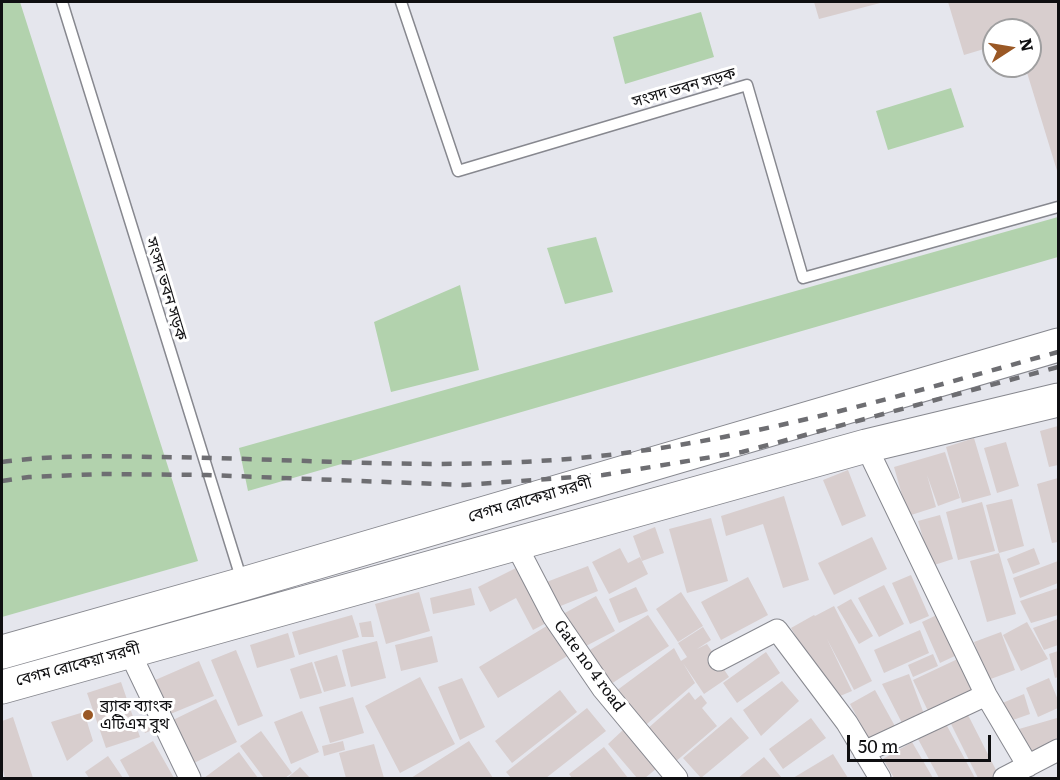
<!DOCTYPE html>
<meta charset="utf-8">
<style>
body{margin:0}
#map{position:relative;width:1060px;height:780px;overflow:hidden;background:#e5e6ed;font-family:Literata,serif}
canvas{display:block}
.frame{position:absolute;inset:0;border:3px solid #0f0f11;pointer-events:none}
.north{position:absolute;left:982px;top:18px;width:60px;height:60px;box-sizing:border-box;background:#fff;border:2px solid #9f9fa0;border-radius:50%;rotate:78deg;font-size:16px;font-weight:700;line-height:24px;text-align:center;color:#0f0f11}
.north::after{content:'';display:block;margin:auto;width:21px;height:27px;background:#9a5825;clip-path:polygon(50% 0,100% 100%,50% 72%,0 100%)}
.scale{position:absolute;left:847px;top:735px;width:144px;height:27px;box-sizing:border-box;border:3px solid #0f0f11;border-top:0;padding-left:8px;font-size:18px;line-height:21px;white-space:nowrap;color:#0f0f11;-webkit-text-stroke:4px #fff;paint-order:stroke}
</style>
<div id="map">
<canvas width="1060" height="780"></canvas>
<div class="frame"></div>
<div class="north">N</div>
<div class="scale">50 m</div>
</div>
<script>
const ctx = document.querySelector('canvas').getContext('2d');
ctx.lineJoin = 'round';
function paint(path, color) {
  ctx.fillStyle = color;
  ctx.fill(path, 'evenodd');
}
function strokePath(path, color, width, dash) {
  ctx.strokeStyle = color;
  ctx.lineWidth = width;
  ctx.lineCap = dash ? 'butt' : 'round';
  ctx.setLineDash(dash || []);
  ctx.stroke(path);
}
function write(font, color, halo, rows, align = 'center') {
  ctx.font = font + ' Literata,"Noto Sans Bengali",serif';
  ctx.lineWidth = 6;
  ctx.setLineDash([]);
  ctx.textBaseline = 'middle';
  ctx.strokeStyle = halo;
  ctx.fillStyle = color;
  for (const [text, x, y, turn = 0] of rows) {
    ctx.save();
    ctx.translate(x, y);
    ctx.rotate((+turn || 0) * Math.PI / 180);
    ctx.textAlign = isNaN(turn) ? turn : align;
    if (halo) ctx.strokeText(text, 0, 0);
    ctx.fillText(text, 0, 0);
    ctx.restore();
  }
}
paint(new Path2D(`
 M2,2H20L198,561L2,617Z
 M701,12L714,57L625,84L613,37Z
 M951,88L964,127L888,150L876,111Z
 M1058,217V257L248,491L239,448Z
 M596,237L613,292L565,304L547,248Z
 M460,285L479,370L391,392L374,322Z`), '#b2d2ad');
paint(new Path2D(`
 M814,2H884L819,19Z
 M948,2H1058V174L1025,66H1030V30H994V46L964,55Z
 M1058,426V465L1049,467L1040,431Z
 M974,438L991,495L962,503L946,447Z
 M1006,442L1019,486L997,493L984,448Z
 M945,452L960,498L938,506L927,475L936,507L908,516L894,467Z
 M848,470L866,516L842,526L823,480Z
 M1058,478V542L1052,543L1037,484Z
 M784,496L809,580L783,588L763,524L726,536L721,516Z
 M1012,499L1024,546L999,553L986,505Z
 M982,502L995,551L958,560L946,512Z
 M940,515L953,559L931,566L918,521Z
 M711,518L728,581L687,593L669,529Z
 M655,527L664,553L642,561L633,536Z
 M872,537L887,569L834,595L818,563Z
 M620,548L628,563L640,557L648,574L609,594L592,562Z
 M1034,548L1040,564L1013,574L1007,559Z
 M999,553L1016,614L987,622L970,561Z
 M1058,561V583L1020,598L1013,578Z
 M520,566L548,622L533,630L516,598L490,612L478,587Z
 M588,566L598,591L553,609L544,583Z
 M911,575L929,616L910,624L892,583Z
 M748,577L768,615L721,640L701,602Z
 M884,585L904,624L879,637L858,598Z
 M636,587L648,611L619,623L609,599Z
 M471,588L475,605L433,614L430,598Z
 M1058,588V615L1031,623L1020,601Z
 M419,592L430,631L386,644L375,604Z
 M681,592L703,626L678,642L656,609Z
 M596,596L615,631L582,648L563,614Z
 M851,599L873,636L859,644L837,607Z
 M834,606L872,681L854,690L827,639L852,691L833,699L791,628L814,615L815,616Z
 M941,613L959,654L940,663L922,622Z
 M352,615L359,637L299,655L292,632Z
 M648,615L669,646L611,684L588,651Z
 M1058,619V645L1044,650L1033,628Z
 M371,621L374,637H362L359,623Z
 M1027,622L1048,659L1021,671L1003,635Z
 M550,624L569,655L498,698L479,667Z
 M703,627L711,640L697,649L707,644L729,677L704,694L683,663L695,683L641,729L616,691L674,648L681,661L687,657L678,643Z
 M920,630L929,653L884,673L874,650Z
 M1001,632L1015,670L988,680L974,642Z
 M288,633L295,657L257,668L250,645Z
 M432,636L438,662L401,671L395,645Z
 M377,641L386,678L351,687L342,650Z
 M236,650L263,716L238,726L211,660Z
 M1058,651V677L1055,678L1049,654Z
 M766,652L780,673L737,703L723,683Z
 M933,654L938,666L913,677L908,665Z
 M337,655L346,686L324,692L314,662Z
 M964,656L980,689L929,713L913,680Z
 M199,661L214,696L168,715L153,681Z
 M312,662L322,693L300,699L290,669Z
 M909,674L924,714L903,725L882,684Z
 M420,677L455,744L400,773L365,706Z
 M462,678L485,727L460,740L438,687Z
 M1049,678L1058,700V708L1038,717L1026,688Z
 M782,681L799,701L761,736L743,710Z
 M121,682L140,737L106,748L87,693Z
 M560,690L577,712L512,763L495,741Z
 M875,690L896,728L870,741L850,704Z
 M689,692L695,700L701,695L707,703L702,708L717,726L674,763L646,730Z
 M1024,694L1030,714L1010,721L1000,704Z
 M353,697L364,733L330,743L319,707Z
 M216,699L237,742L192,764L171,721Z
 M587,708L606,731L546,778H511L506,772Z
 M302,711L319,752L291,764L274,722Z
 M84,712L93,741L67,761L51,722Z
 M968,715L998,774L990,778H978L951,724Z
 M13,717L33,778H5L2,766V721Z
 M156,717L160,727L145,733L141,723Z
 M731,717L749,738L701,778L683,758Z
 M811,718L826,738L783,769L769,749Z
 M1057,718L1058,743L1026,753L1019,729Z
 M946,724L975,778H939L918,739Z
 M623,730L656,769L645,778H637L608,744Z
 M261,731L292,773L285,778H264L240,746Z
 M153,741L174,778H130L120,760Z
 M343,741L345,750L324,756L322,746Z
 M469,741L493,778H411Z
 M912,742L933,778H894L883,759Z
 M374,744L384,778H346L339,753Z
 M604,747L628,778H572L569,774Z
 M239,752L258,778H204Z
 M833,754L848,778H793Z
 M108,756L123,778H89L85,772Z
 M764,757L782,778H738Z
 M300,767L310,778H287L298,769Z`), '#d8cece');
const lane = new Path2D(`
 M62,2L242,581
 M401,2L458,171L747,85L803,278L1058,207`);
const street = new Path2D(`
 M866,446L986,695L1028,766
 M515,543L553,616L603,689L677,778
 M129,651L190,778
 M719,660L777,630L847,723L880,778
 M864,752L986,695
 M1004,778L1058,750`);
const primary = new Path2D(`
 M2,652L243,584L1058,345
 M2,687L866,446L1058,400`);
strokePath(lane, '#87888f', 13);
strokePath(street, '#87888f', 23);
strokePath(primary, '#87888f', 35);
strokePath(lane, '#fff', 10);
strokePath(street, '#fff', 21);
strokePath(primary, '#fff', 33);
strokePath(new Path2D(`
 M2,462C53,455 105,456 157,457C284,458 412,469 539,461C716,451 888,399 1058,352
 M2,481L29,477L101,474L207,475L464,485L603,475L742,452L1058,367`), '#6e6e72', 4.5, [10, 10]);
for (const [x, y, r, color] of [
 [88,715,6,"#9a5825"]
]) {
  const dot = new Path2D();
  dot.arc(x, y, r, 0, 2 * Math.PI);
  ctx.fillStyle = color;
  ctx.fill(dot);
  strokePath(dot, '#fff', 2);
}
write('16px', '#0f0f11', '#fff', [
 ["সংসদ ভবন সড়ক",684,88,-16],
 ["সংসদ ভবন সড়ক",166,289,73],
 ["বেগম রোকেয়া সরণী",530,500,-16],
 ["বেগম রোকেয়া সরণী",78,665,-15],
 ["Gate no 4 road",589,666,54]
]);
write('16px', '#0f0f11', '#fff', [
 ["ব্র্যাক ব্যাংক",100,706],
 ["এটিএম বুথ",100,724]
], 'left');
</script>
